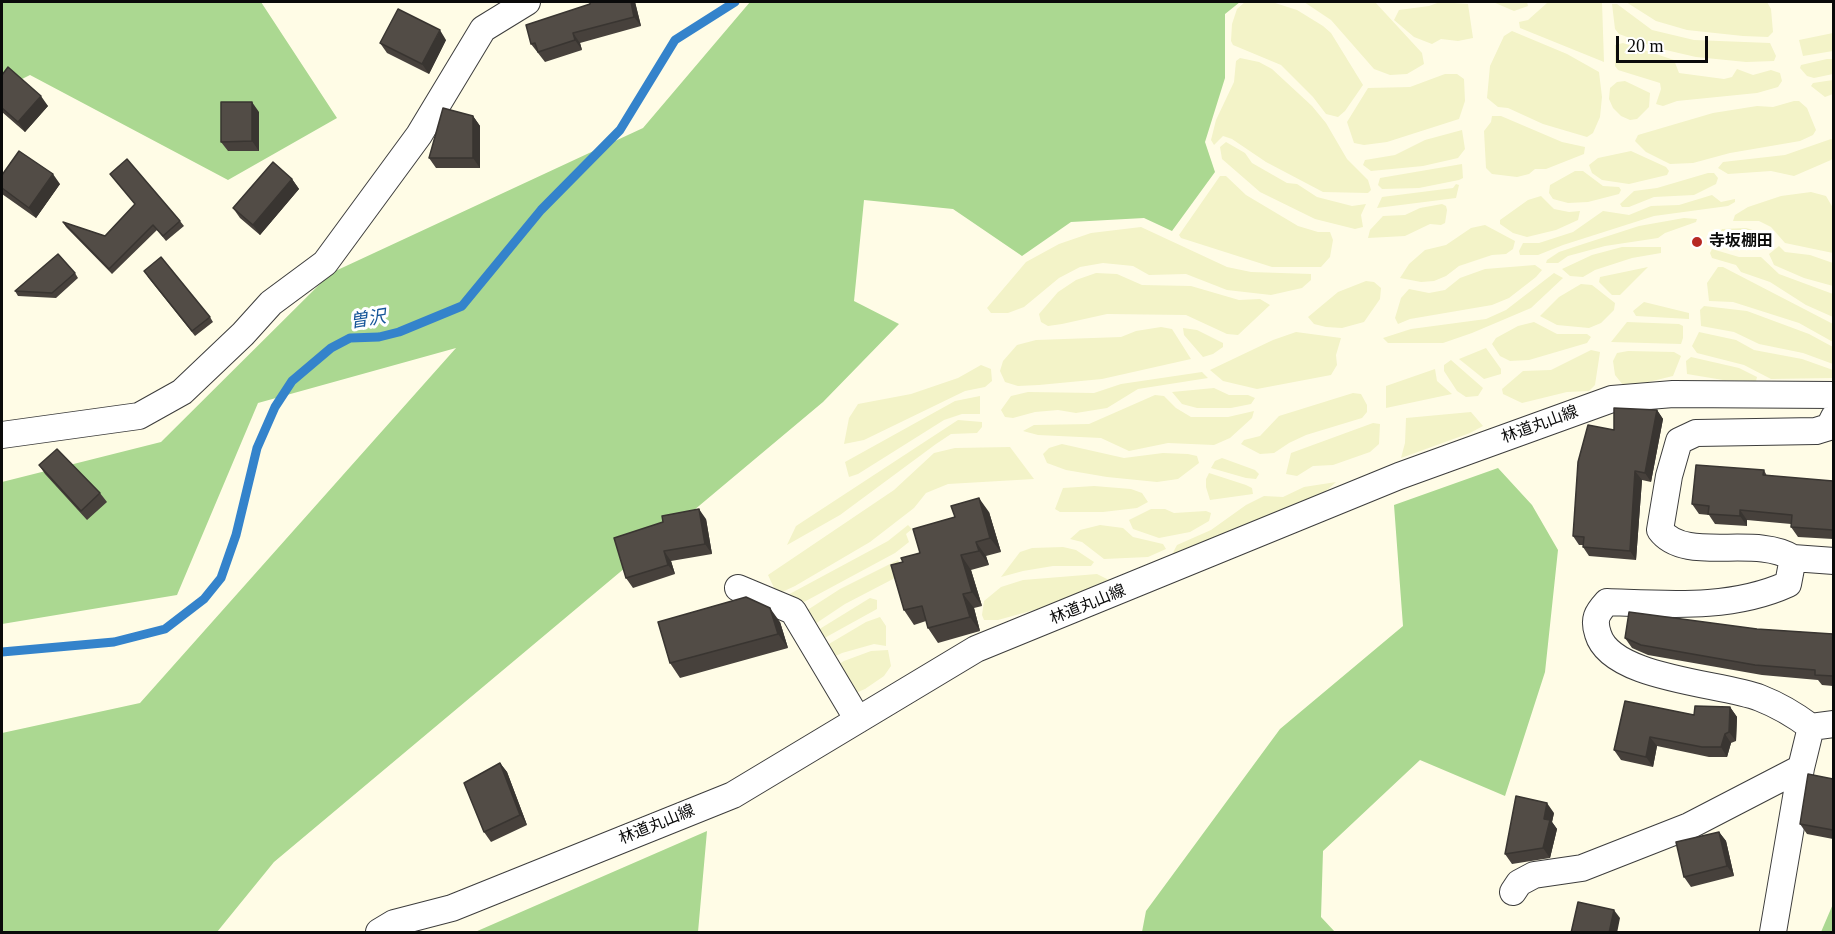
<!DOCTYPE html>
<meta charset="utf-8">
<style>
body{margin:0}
#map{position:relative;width:1835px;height:934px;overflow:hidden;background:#fffce6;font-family:"Times New Roman",serif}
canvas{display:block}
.frame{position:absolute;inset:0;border:3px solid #0a0a0a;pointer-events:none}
.scale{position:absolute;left:1616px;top:36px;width:92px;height:27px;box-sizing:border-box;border:3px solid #0a0a0a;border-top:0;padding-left:8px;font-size:18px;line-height:21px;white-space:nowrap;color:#0a0a0a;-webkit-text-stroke:4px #fff;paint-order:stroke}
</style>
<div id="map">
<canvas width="1835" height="934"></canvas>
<div class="frame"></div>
<div class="scale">20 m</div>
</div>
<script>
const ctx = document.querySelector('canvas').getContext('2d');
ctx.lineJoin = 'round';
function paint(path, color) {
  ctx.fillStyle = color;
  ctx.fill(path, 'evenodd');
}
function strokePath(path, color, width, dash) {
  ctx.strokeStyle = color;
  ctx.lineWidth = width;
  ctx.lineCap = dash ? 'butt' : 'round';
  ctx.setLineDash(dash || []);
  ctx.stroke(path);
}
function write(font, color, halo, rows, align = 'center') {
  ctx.font = font + ' "Times New Roman","Noto Sans JP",serif';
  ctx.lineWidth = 6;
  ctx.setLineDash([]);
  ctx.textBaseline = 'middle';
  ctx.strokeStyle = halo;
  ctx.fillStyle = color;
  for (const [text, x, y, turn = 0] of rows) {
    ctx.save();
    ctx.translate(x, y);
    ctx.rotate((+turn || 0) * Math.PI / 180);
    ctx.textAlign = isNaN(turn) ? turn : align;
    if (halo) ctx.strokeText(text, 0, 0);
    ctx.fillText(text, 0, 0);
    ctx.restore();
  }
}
paint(new Path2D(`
 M1245,2H1272L1297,10L1323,26L1331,33L1363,85L1345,111L1338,117L1326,114L1313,97L1281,65L1233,45L1231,41L1232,24L1237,9Z
 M1304,2H1375L1422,53L1424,64L1407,74L1390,75L1374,69L1331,20Z
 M1440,2L1468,4L1473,38L1458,41L1441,39L1432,44L1414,37L1394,20L1399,10L1429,6Z
 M1493,2H1527L1528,6L1514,11Z
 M1571,2H1602L1604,62L1520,28L1519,22L1528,20L1547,3Z
 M1626,2H1767L1771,9L1773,32L1768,37L1743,36L1687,30L1656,21Z
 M1612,4H1617L1652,30L1694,40L1770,43L1776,56L1774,61L1746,62L1696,57L1657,48L1619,34L1615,29Z
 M1512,31L1567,54L1599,72L1602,97L1600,117L1593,133L1587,137L1543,124L1508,108L1498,107L1487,98L1490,66L1504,36Z
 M1833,33V51L1803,56L1799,40Z
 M1623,43L1674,60L1679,73L1724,79L1732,77L1737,69L1753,75L1771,70L1780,73L1782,81L1778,87L1757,93L1677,101L1663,106L1656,104L1661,89L1660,83L1618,70L1615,66V45Z
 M1240,58L1259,62L1272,69L1312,106L1326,123L1347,159L1368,180L1371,190L1368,193L1323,192L1266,162L1232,139L1223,136L1214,145L1211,140L1216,120L1234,82L1236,61Z
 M1827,59H1833V74L1814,78L1807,76L1800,68L1801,65Z
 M1445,74H1457L1464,79L1465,101L1459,119L1387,142L1364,145L1354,143L1347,122L1368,88L1410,87Z
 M1833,80V94L1825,97L1811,86L1813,83Z
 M1625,81L1650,93L1649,107L1637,119L1630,120L1621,116L1613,108L1609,99L1610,88L1617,82Z
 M1794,101H1799L1807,108L1816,130L1813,135L1800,141L1730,153L1693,163L1670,164L1646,152L1635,141L1638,135L1713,113L1757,106L1773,107Z
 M1492,116H1501L1562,142L1585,147L1584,154L1546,169H1535L1529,174L1517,177L1492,174L1486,168L1484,131L1491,122Z
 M1462,130L1465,149L1458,158L1423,166L1371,171L1363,165L1365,160L1395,155L1425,140Z
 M1831,139L1833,140L1834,157L1831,160L1794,176L1771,171L1728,174L1718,168L1723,162L1785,155Z
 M1226,142L1245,153L1252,163L1287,183L1297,184L1317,197L1352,206L1366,204L1361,215L1363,227L1355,229L1315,219L1260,192L1222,159L1220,147Z
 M1631,151L1666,167L1669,171L1667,175L1629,184L1602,180L1592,173L1589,165L1598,158Z
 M1462,164L1463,178L1459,180L1419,188L1382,189L1378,185L1380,178Z
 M1575,171H1583L1603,186L1619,187L1621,190L1619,194L1588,202L1568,203L1553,199L1549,193L1550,185Z
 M1708,173H1714L1718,178L1716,184L1694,195L1654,197L1629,207H1622L1620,204L1634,191L1657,188Z
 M1220,176H1226L1246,195L1298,226L1318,232H1330L1333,240L1330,257L1321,267H1272L1181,238L1179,235Z
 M1456,184L1459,185L1456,198L1377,208L1382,197L1453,188Z
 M1811,192L1826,196L1833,208V253L1785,243L1771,227L1759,221H1733L1735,215L1748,207L1781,196Z
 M1712,195L1721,202L1735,199V202L1728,206L1654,216L1563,245L1538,255H1520L1519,251L1523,243H1539L1573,232L1603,211L1629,215L1651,206L1679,205Z
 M1541,196L1554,209L1569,212L1580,211L1578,220L1556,230L1527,237L1513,233L1500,224V220L1528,200Z
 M1442,204L1446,206L1447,210L1445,223L1441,225L1430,224L1405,236L1368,238L1370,230L1383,216L1405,215L1420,208Z
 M1684,218L1697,219L1696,222L1665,233L1658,238L1605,246L1568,256L1558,263H1546L1547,260L1559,252L1577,246L1639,226Z
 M1485,225L1515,241L1513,249L1506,254L1492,255L1459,266L1446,276L1434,281L1421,282L1400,278L1409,264L1425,250L1446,245L1471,228Z
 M1141,227L1227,267L1251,272L1311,274V280L1302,288L1271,295L1227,290L1186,274L1149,275L1133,266L1103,263L1080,267L1059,278L1024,307L1008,313H991L987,308L1026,262L1059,244L1091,233Z
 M1746,228L1769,235L1773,242L1771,246L1764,249H1740L1718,245L1715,240L1722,229Z
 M1779,246L1785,252L1810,255L1833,263V286L1804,278L1774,265L1769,254Z
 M1622,247H1661V253L1632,258L1595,270L1583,277L1570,276L1562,269L1592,255Z
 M1712,249L1739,257H1761L1779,274L1833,294V317L1806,305L1770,282L1741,272L1736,265L1712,258L1710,253Z
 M1535,265L1542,270L1536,277L1509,298L1492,305L1410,319L1398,324L1395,318L1401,298L1409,289L1429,293L1445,290L1460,278L1485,269Z
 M1648,267L1620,295H1612L1599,282L1600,277Z
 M1718,267H1723L1833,324V342L1799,323L1733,302L1709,301L1707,283Z
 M1096,273L1117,274L1142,285L1191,286L1239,300L1260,299L1270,305L1238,335L1227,334L1186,315L1107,314L1062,324L1048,326L1041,322L1039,314L1058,292L1076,280Z
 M1554,273L1563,278L1531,308L1472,333L1443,343H1388L1383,338L1411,329L1486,319L1506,310Z
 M1366,281L1374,282L1381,288L1380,299L1364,322L1342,328L1326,327L1314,324L1308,317L1338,292Z
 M1581,284L1592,285L1615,303L1614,310L1601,323L1589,328L1557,325L1540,316L1559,297Z
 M1644,302L1689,313V319L1636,316L1633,311Z
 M1704,306L1747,311L1809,334L1833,347V364L1803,353L1759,344L1734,332L1701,326L1700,310Z
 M1534,322L1557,334H1587L1591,337L1587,343L1529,360L1510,361L1500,356L1492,344L1496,338L1518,326Z
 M1627,322L1679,324L1683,326V338L1681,344L1611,342Z
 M1161,327L1172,329L1191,359L1102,379L1039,385L1018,386L1005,382L1000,371L1003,361L1017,345L1036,340L1121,337L1136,331Z
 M1183,328L1197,330L1223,343V347L1213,354L1203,357L1184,335Z
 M1296,332L1341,338L1336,355L1337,365L1331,375L1257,389L1223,381L1210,370L1273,340Z
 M1699,332L1736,340L1754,350L1802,359L1833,370V378L1771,379L1744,365L1697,353L1692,346Z
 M1486,348L1501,369V374L1484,379L1459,359Z
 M1591,350L1600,352L1595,385L1589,391L1567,392L1522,403L1503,394L1502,389L1523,371L1551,370Z
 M1628,351L1674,352L1681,356L1673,376L1632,386L1623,385L1615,375L1613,361L1617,353Z
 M1691,357L1739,368L1757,377L1756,381L1723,380L1687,374L1686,361Z
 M1451,360L1483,388L1478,396L1466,397L1457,391L1444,371V365Z
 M981,365L991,369L992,381L985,387L965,391L864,440L844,444L849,418L858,404L911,394L958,378Z
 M1435,369L1437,381L1452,394L1386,408V386Z
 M1202,372L1208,378L1138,389L1107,408L1076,413L1058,410L1035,412L1013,418L1005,417L1001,410L1011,396L1028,392L1094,393L1121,384Z
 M1214,388L1229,395H1248L1255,398L1251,404L1231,408H1197L1182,404L1172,392Z
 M1353,393L1361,394L1367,405V412L1362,418L1306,435L1289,443L1274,453L1260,454L1241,444L1244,440L1260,436L1279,416Z
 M1155,395L1164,396L1176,408L1191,417H1228L1254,411L1252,418L1230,438L1214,445L1168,443L1129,451L1101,438L1038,435L1023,431L1034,425L1089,424Z
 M980,396V414H962L944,420L858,474L849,477L845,462L955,401Z
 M1471,412L1483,426L1470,433L1401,458L1405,443L1406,418Z
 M958,420L982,422V427L977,433L951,434L936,444L840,515L787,545L796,526Z
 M1373,423L1380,424L1379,444L1370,452L1333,465L1313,466L1297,476L1286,474L1291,453Z
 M1062,444L1124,458L1163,453L1188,454L1197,456L1199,463L1178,479L1157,482L1107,477L1066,470L1047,463L1043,454L1049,448Z
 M1010,447L1034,479L948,484L926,493L914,508L870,542L795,586L782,592L775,590L768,575L894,490L934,453L955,448Z
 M1222,458L1255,470L1259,474L1256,479L1246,478L1211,468L1215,461Z
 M1209,473L1246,485L1252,488L1253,494L1210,500L1206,487V479Z
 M1336,482L1324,493L1168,562L1177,545L1211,530L1246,505L1264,496L1283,497L1304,487Z
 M1094,486L1131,489L1142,493L1148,502L1137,508L1103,512H1060L1055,509L1063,488Z
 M1151,509H1165L1174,513L1206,511L1211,513L1209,521L1190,532L1159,538L1133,529L1129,520Z
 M908,525L912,529L906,534L909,542L895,553L791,609L784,597L888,541Z
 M1100,525L1123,528L1133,537L1163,544L1166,549L1148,557L1104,559L1082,542L1070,539L1080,530Z
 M1063,547L1076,550L1094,562L1091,566H1053L1023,571L1001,577L1020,552L1032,548Z
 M898,560L904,570L893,579L845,604L809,628L795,618L840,589Z
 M1097,574L1111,581L1070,600L998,620H984L982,615L984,601L1001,587L1023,580Z
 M870,598L877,600V609L810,646L805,638Z
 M880,617L886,626V646L874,644L842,653L817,665L812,654L866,622Z
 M888,650L891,666L884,676L865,689L837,701L821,675L844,661L871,651Z`), '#f3f3c8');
paint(new Path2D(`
 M2,2H261L337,118L228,180L30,75L2,89Z
 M750,2H1240L1225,14V78L1205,142L1215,172L1172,231L1144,218L1071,222L1022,256L953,209L864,200L854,301L899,324L823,402L274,862L217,932H2V733L140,703L456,348L258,403L177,595L2,624V482L161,442L331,273L643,128Z
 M1498,468L1532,505L1558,550L1545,672L1505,796L1420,760L1323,851L1321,917L1335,932H1142L1146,911L1280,729L1403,626L1394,505Z
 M707,831L698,932H475Z
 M1833,904V932H1821Z`), '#abd891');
strokePath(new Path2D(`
 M2,652L114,642L165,629L204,599L221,578L236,535L257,448L275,407L292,381L331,348L350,338L379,337L399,332L462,306L541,210L620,130L675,40L735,2`), '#3483cb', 9);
const street = new Path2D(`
 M1834,417L1829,427L1816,431L1696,433L1679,441L1669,476L1660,530C1685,564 1755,534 1793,558L1788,584C1731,610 1667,604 1607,602C1597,613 1593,619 1598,634C1611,679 1721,683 1760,698C1778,705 1795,715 1811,727L1834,724
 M2,435L139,416L182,392L243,334L271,303L325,263L419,135L483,29L527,2
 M1793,558L1834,561
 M738,588L793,611L858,720
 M1513,892L1519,883L1534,875L1582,868L1689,826L1801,768
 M379,932L394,923L452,908L733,795L976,649L1399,476L1612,399L1673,394L1834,395
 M1773,932L1801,768L1811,727`);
strokePath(street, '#3d3d3d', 28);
strokePath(street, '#fff', 26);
paint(new Path2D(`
 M590,2H635L641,26L580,43L582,50L545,62L531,44L590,4Z
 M446,40L429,74L387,53L380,43Z
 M2,75L48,106L25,132L2,112Z
 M259,112V151H228L221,142Z
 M473,116L480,126V168H436L429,158Z
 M110,174L180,221L184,226L166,241L157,230L112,274L66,227L63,222L105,236L135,204Z
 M2,175L60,184L36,218L2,194Z
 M292,179L299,189L260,235L240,218L233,208Z
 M75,273L78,278L56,298L18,296L15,291Z
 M147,276L210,317L213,322L195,336Z
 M1657,410L1663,419L1651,482L1642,480L1636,560L1589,556L1583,547V545H1579L1573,536L1614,430Z
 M39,465L100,493L107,502L87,520L45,474Z
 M1764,470L1767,476L1833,481V539L1798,537L1791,527V524L1747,520V526L1715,524L1709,515L1699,514L1692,504Z
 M989,512L1001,552L986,556L989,565L971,570L982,606L974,608L980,631L938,643L928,628L926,621L914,625L904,610L903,562Z
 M706,519L712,554L671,561L675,574L633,588L626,578Z
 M780,622L788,648L680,678L670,663Z
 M1757,629L1833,634V686L1822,685L1818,680L1762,675L1648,655L1632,648L1625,638Z
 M1730,707L1737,717L1736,741L1731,743L1727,757H1709L1657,746L1653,767L1621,760L1614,750Z
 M500,763L507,772L527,825L491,842L484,832Z
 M1833,779V839L1807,834L1800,824Z
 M1554,813L1552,822L1557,829L1550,858L1512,864L1505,854Z
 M1719,832L1726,841L1734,876L1691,887L1684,877Z`), '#47413c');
paint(new Path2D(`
 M631,2H635L641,26L634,17Z
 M440,30L446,40L429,74L422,64Z
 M573,33L580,43L582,50L575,40Z
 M41,96L48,106L25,132L18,122Z
 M252,102L259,112V151L252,141Z
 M473,116L480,126V168L473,158Z
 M53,174L60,184L36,218L29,208Z
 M292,179L299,189L260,235L253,225Z
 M1657,410L1663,419L1651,482L1645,473Z
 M1635,471L1642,480L1636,560L1630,551Z
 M979,498L989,512L1001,552L990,538Z
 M699,509L706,519L712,554L705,544Z
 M1740,510L1747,520V526L1740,516Z
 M976,542L986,556L989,565L979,551Z
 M664,551L671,561L675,574L668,565Z
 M961,555L971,570L982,606L972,592Z
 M963,594L974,608L980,631L970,617Z
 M770,608L780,622L788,648L778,634Z
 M1730,707L1737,717L1736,741L1729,732Z
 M1725,734L1731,743L1727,757L1721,747Z
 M1650,737L1657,746L1653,767L1646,757Z
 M500,763L507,772L527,825L520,815Z
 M1547,803L1554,813L1552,822L1557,829L1550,858L1543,848L1544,819Z
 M1719,832L1726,841L1734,876L1727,866Z
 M1614,910L1620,918L1617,933H1609Z`), '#393531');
const building = new Path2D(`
 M590,2H631L634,17L573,33L575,40L538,52L535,43L531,44L526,25L590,4Z
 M398,9L440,30L422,64L380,43Z
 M8,67L41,96L18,122L2,108V75Z
 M221,102H252V141L221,142Z
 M443,108L473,116V158H429Z
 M19,151L53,174L29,208L2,188V175Z
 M127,159L180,221L163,236L153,225L109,269L63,222L105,236L135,204L110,174Z
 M273,162L292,179L253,225L233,208Z
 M58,254L75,273L52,293L15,291Z
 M161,257L210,317L192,331L144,271Z
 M1614,408L1657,410L1645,473L1635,471L1630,551L1583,547L1584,537L1573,536L1578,462L1588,425L1614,430Z
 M57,449L100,493L81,511L39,465Z
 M1696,465L1764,470L1763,475L1833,481V530L1791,527L1792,515L1740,510V516L1708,514L1709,506L1692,504Z
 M979,498L990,538L976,542L979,551L961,555L972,592L963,594L970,617L928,628L922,606L904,610L891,565L903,562L901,558L920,553L913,529L955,517L951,506Z
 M699,509L705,544L664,551L668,565L626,578L614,538L663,522L662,516Z
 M746,597L770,608L778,634L670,663L658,622Z
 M1629,612L1757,629L1833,634V676L1815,675V670L1755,665L1641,645L1625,638Z
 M1625,701L1694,715L1695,706L1730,707L1729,732L1725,734L1721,747H1702L1650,737L1646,757L1614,750Z
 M500,763L520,815L484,832L464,783Z
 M1808,774L1833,779V830L1800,824Z
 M1516,796L1547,803L1544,819L1550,820L1543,848L1505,854Z
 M1719,832L1727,866L1684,877L1676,842Z
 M1578,902L1614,910L1609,933H1571Z`);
paint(building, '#524c46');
strokePath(building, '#393531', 1.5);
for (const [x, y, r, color] of [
 [1697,242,6,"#b72924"]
]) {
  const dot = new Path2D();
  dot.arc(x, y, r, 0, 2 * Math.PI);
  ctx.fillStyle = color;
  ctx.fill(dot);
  strokePath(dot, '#fff', 2);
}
write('bold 16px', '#0a0a0a', '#fff', [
 ["寺坂棚田",1709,242]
], 'left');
write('16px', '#0a0a0a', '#fff', [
 ["林道丸山線",1540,425,-20],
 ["林道丸山線",1088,605,-22],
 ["林道丸山線",657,825,-22]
]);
write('italic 18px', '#165598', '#fff', [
 ["曽沢",368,320,-9]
]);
</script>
